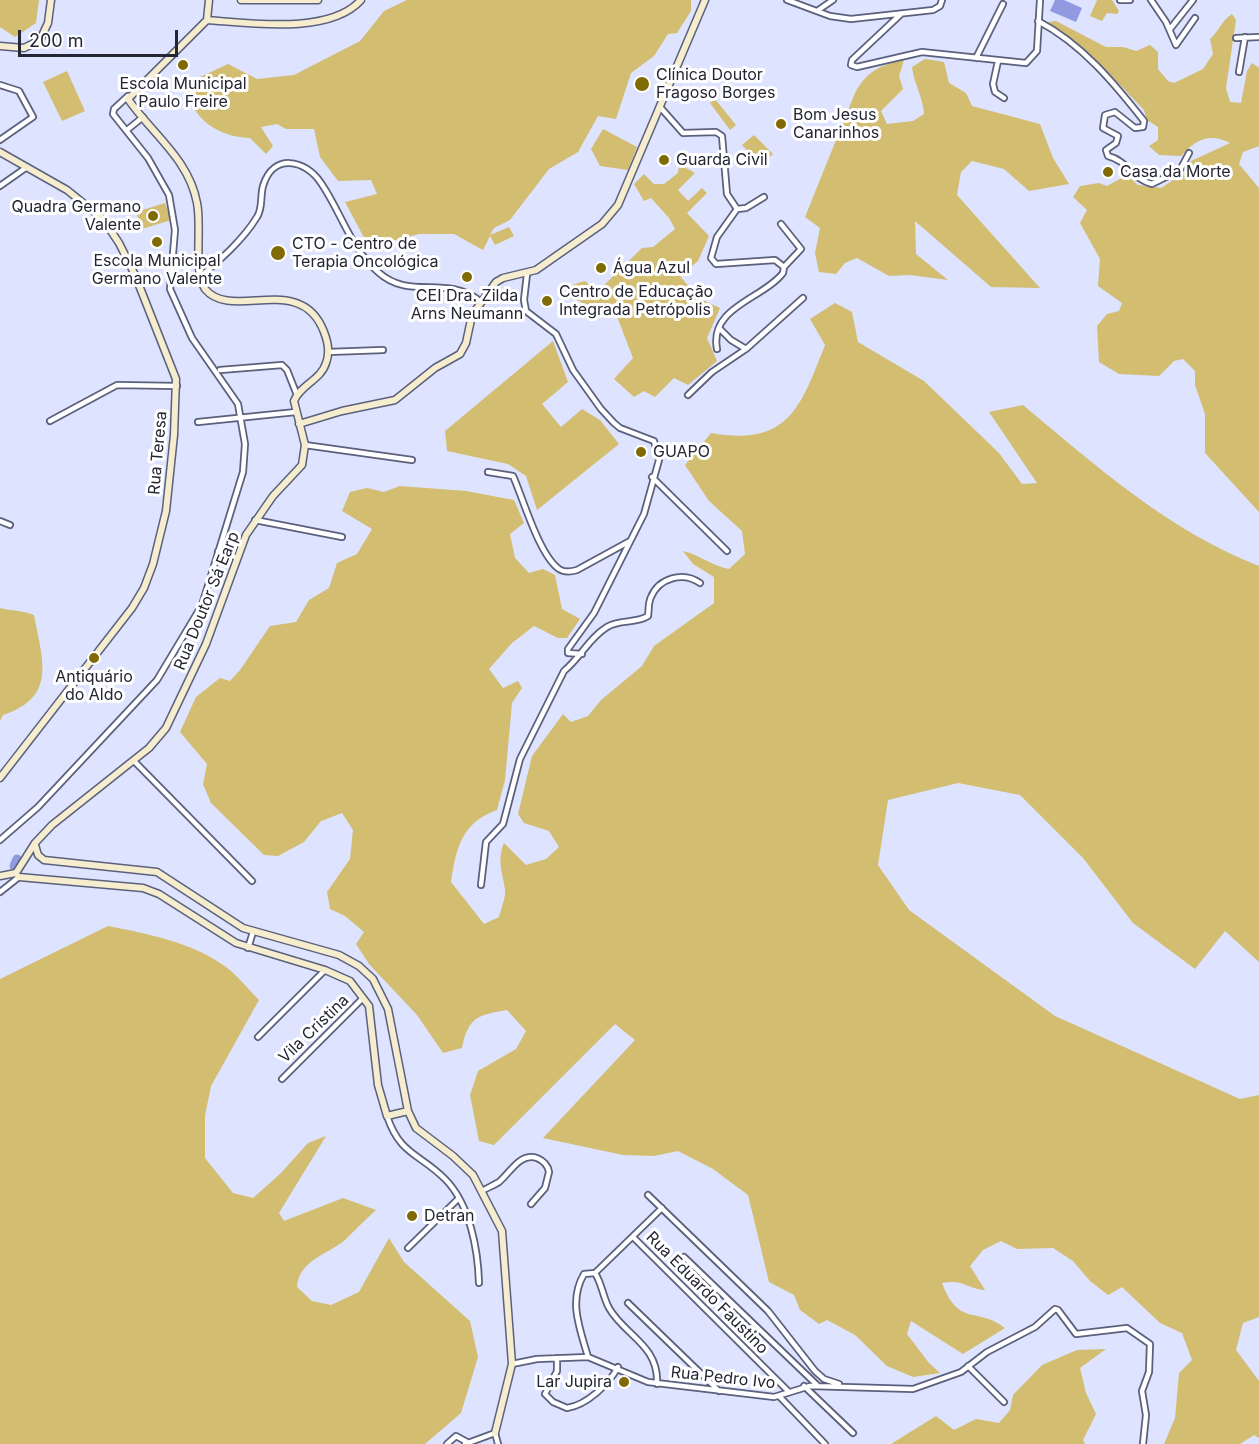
<!DOCTYPE html>
<meta charset="utf-8">
<style>
body{margin:0}
#map{position:relative;width:1259px;height:1444px;overflow:hidden;background:#dee3ff;font-family:Inter,sans-serif}
canvas{display:block}
.scale{position:absolute;left:18px;top:30px;width:160px;height:27px;box-sizing:border-box;border:3px solid #242633;border-top:0;padding-left:8px;font-size:18px;line-height:21px;white-space:nowrap;color:#242633;-webkit-text-stroke:4px #fff;paint-order:stroke}
</style>
<div id="map">
<canvas width="1259" height="1444"></canvas>
<div class="scale">200 m</div>
</div>
<script>
const ctx = document.querySelector('canvas').getContext('2d');
ctx.lineJoin = 'round';
function paint(path, color) {
  ctx.fillStyle = color;
  ctx.fill(path, 'evenodd');
}
function strokePath(path, color, width, dash) {
  ctx.strokeStyle = color;
  ctx.lineWidth = width;
  ctx.lineCap = dash ? 'butt' : 'round';
  ctx.setLineDash(dash || []);
  ctx.stroke(path);
}
function write(font, color, halo, rows, align = 'center') {
  ctx.font = font + ' Inter,sans-serif';
  ctx.lineWidth = 6;
  ctx.setLineDash([]);
  ctx.textBaseline = 'middle';
  ctx.strokeStyle = halo;
  ctx.fillStyle = color;
  for (const [text, x, y, turn = 0] of rows) {
    ctx.save();
    ctx.translate(x, y);
    ctx.rotate((+turn || 0) * Math.PI / 180);
    ctx.textAlign = isNaN(turn) ? turn : align;
    if (halo) ctx.strokeText(text, 0, 0);
    ctx.fillText(text, 0, 0);
    ctx.restore();
  }
}
paint(new Path2D(`
 M0,0H39L36,23L15,37L0,27Z
 M407,0H691V11L677,33L668,34L654,56L631,73L616,119L598,116L578,152L549,169L510,220L494,228L490,235L509,227L514,236L495,245L490,236L483,250L454,234H419L369,247L345,202L377,194L371,180L338,181L320,157L314,129H286L277,124L261,127L273,146L266,154L250,138C218,137 192,119 186,87L198,78L228,64L257,79L294,75L360,41L384,11Z
 M1097,0H1112L1119,11L1117,14L1107,13L1102,21L1090,16Z
 M1232,14L1236,20L1226,88L1230,102L1241,103L1247,71L1252,63L1259,68V146L1243,152L1239,164L1259,188V512L1205,453V414L1195,385V371L1183,359L1174,361L1159,376L1119,374L1099,362L1097,326L1107,314L1119,311L1122,303L1098,286L1100,259L1080,223L1087,210L1073,197L1080,186L1099,183L1107,186L1127,175L1138,185L1161,188L1184,173L1191,161L1230,143C1209,132 1195,140 1181,156L1159,155L1149,146L1158,140V127L1147,120L1144,110L1098,62L1048,22L1056,21L1106,47H1123L1136,51L1150,45L1158,52V69L1168,81L1174,83L1203,69L1213,54L1210,39C1219,31 1221,21 1232,14Z
 M925,59L944,62L949,83L966,93L972,106L1040,124L1053,158L1069,184L1029,191L1004,169L972,161L961,172L957,195L1040,288L991,287L915,221L916,254L948,280L910,275L889,276L857,258L845,263L836,274L819,272L815,253L820,228L805,217L855,93C867,71 880,65 904,60L899,76L903,89L881,111L887,124L913,121L924,114C923,97 914,84 912,67Z
 M67,71L85,111L62,121L43,82Z
 M715,99L736,125L730,130L710,103Z
 M603,129L637,147L628,170L600,166L591,149Z
 M754,135L773,154L761,165L742,145Z
 M679,164L695,173L678,190L688,201L702,188L707,193L687,213L709,236L698,261L680,276L698,298L720,308L707,338L717,361L688,385L674,378L655,397L644,391L634,397L614,379L633,358L616,314L597,317L580,301L567,298L565,287L585,281L598,291L642,248L653,247L675,229L669,218L651,198L644,201L634,184L644,174L654,184H664L678,173Z
 M165,203L171,220L142,229L136,212Z
 M835,303L852,312L858,342L924,381L999,453L1022,484L1037,483L989,412L1023,405C1096,466 1169,531 1259,566V962L1225,931L1195,969L1133,923L1083,858L1020,795L958,783L888,800L878,865L909,910L1055,1016L1240,1099L1259,1095V1317L1243,1323L1236,1350L1259,1381V1438L1254,1435L1240,1444H1164L1175,1418L1179,1373L1192,1360L1182,1333L1160,1323L1122,1287L1108,1295L1090,1281L1073,1261L1053,1248L1017,1249L1001,1241L983,1250L970,1266L985,1290C965,1288 964,1279 942,1283C959,1328 977,1306 1005,1328L963,1354L911,1321L907,1334L929,1363L940,1373L913,1377L887,1366L855,1335L827,1320L819,1324L800,1310L794,1295L769,1282L748,1195L713,1169L678,1151L654,1156L623,1155L543,1138L635,1040L615,1024L494,1145L479,1141L470,1095L478,1071L516,1049L526,1031L507,1010C478,1015 468,1017 462,1048L443,1053L417,1015L369,964L356,944L364,932L345,916L330,909L327,892L350,859L353,830L342,813L321,821L304,842L278,856L264,855L211,803L203,784L207,764L180,732L196,697L220,678L230,681L240,670L270,626L296,622L309,600L329,588L337,563L357,554L372,529L342,511L350,492L367,488L384,492L400,486L466,491L514,500L524,523L510,534L515,558L529,573L543,569L555,575L562,609L580,619L567,638H558L534,626L512,643L489,669L503,688L518,681L522,688L512,703L505,780L497,810C462,822 456,848 451,882L484,924L499,917C501,909 506,897 505,889C502,871 497,860 504,843L526,865L546,859L559,847L549,831L524,823L518,814L532,756L563,714L571,722L588,716L601,700L642,666L654,646L714,603V577L693,564L683,551C700,555 712,566 729,569L745,554L742,531L709,501L685,465L711,433C789,447 801,406 825,345L810,319Z
 M553,341L568,382L542,404L561,427L582,409L600,420L619,444L537,510L526,476L508,464L447,451L445,431Z
 M0,608C12,611 22,610 34,615C42,659 58,697 3,715L0,721Z
 M108,926C148,934 192,942 226,967C238,976 248,989 259,1000L211,1086L205,1116V1158L233,1193L253,1198L280,1174L308,1143L326,1136L279,1213L284,1221L343,1198L376,1210C365,1220 355,1230 345,1240C327,1255 299,1260 297,1287L312,1301L331,1305L359,1292L389,1238L404,1262L470,1321L478,1357L461,1413L425,1444H0V979Z
 M1106,1349L1080,1368L1086,1393L1096,1414L1083,1440L1085,1444H891L936,1416L954,1430L976,1419L999,1423L1010,1410L1013,1395L1042,1365L1077,1350Z`), '#d2bd70');
paint(new Path2D(`
 M1055,0H1064L1082,8L1076,22L1050,11Z`), '#919ae0');
strokePath(new Path2D(`
 M14,866L17,859`), '#919ae0', 9);
const street = new Path2D(`
 M787,0L830,16L851,19L933,10L940,6L942,0
 M1120,0H1130
 M1151,0L1166,22L1176,45L1195,18
 M817,11L833,0
 M901,14L852,60L851,65L857,67L922,52L1026,63L1037,51L1040,0
 M1038,21C1082,44 1114,83 1144,121L1143,127L1135,128L1115,112L1105,115L1103,128L1118,136L1116,143L1106,150L1108,156C1128,161 1132,179 1152,184L1180,170L1189,153
 M1170,29L1193,0
 M1236,38L1259,37
 M976,58L1003,4
 M998,61L993,84L995,92L1004,98
 M1239,72L1245,37
 M0,85L19,91L33,117L0,140
 M660,107L683,133L716,132L722,136L727,194L737,209L746,208L764,197
 M127,130L143,117
 M0,186L27,167
 M781,224L801,249L784,267
 M527,274L524,300L526,311L556,334L573,370L601,409L614,423L620,428L654,441L659,460L644,514L594,613L568,649V653L582,654
 M200,277C220,260 243,240 257,217C263,208 260,197 263,186C273,153 305,159 321,183C341,212 351,249 378,272C410,301 445,274 480,301
 M719,328L731,340L746,349
 M717,349C709,307 763,299 783,273L784,267L775,260L716,264L711,258L717,237L737,209
 M328,352L383,350
 M220,370L282,365L287,370L297,395
 M688,395L712,372L746,349L803,298
 M50,421L117,385L177,386
 M198,422L296,412
 M305,445L412,460
 M488,472L513,476C523,498 539,555 559,569C565,573 571,572 577,570L630,541
 M652,477L727,551
 M255,520L342,537
 M0,521L10,525
 M218,551L238,558
 M134,761L252,881
 M0,840L38,807L157,680L202,605L243,472L245,444L238,404L192,338L170,289L175,230L169,195L148,158L113,114L114,109L128,96
 M481,885L486,842L503,824L520,759L564,671C581,657 589,638 607,627C620,619 635,624 648,616C649,610 648,603 651,597C659,578 683,571 700,583
 M0,892L19,877L17,875
 M248,948L253,932
 M258,1037L325,970
 M282,1079L363,998
 M387,1116C400,1155 419,1153 445,1179C470,1204 478,1250 479,1283
 M482,1191C487,1188 494,1185 499,1182C510,1173 520,1152 537,1158C544,1161 548,1165 549,1172L545,1188L531,1204
 M648,1195L768,1311L815,1371L824,1379L839,1384
 M633,1237L789,1392
 M408,1248L458,1199
 M684,1257L818,1386
 M595,1273C602,1284 603,1297 609,1308C625,1336 659,1345 657,1384
 M595,1273L662,1208
 M628,1303L719,1391
 M588,1357C580,1329 568,1301 584,1274L595,1273
 M557,1358V1371L545,1394L553,1402L567,1408C587,1405 609,1384 618,1367
 M512,1364L537,1359L588,1357L648,1382L774,1397L810,1386L913,1389L961,1372L987,1352L1035,1327L1055,1309L1058,1310L1076,1334L1127,1328L1150,1344L1149,1372L1142,1391L1146,1415L1143,1444
 M968,1366L1004,1402
 M804,1386L853,1433
 M780,1397L825,1444
 M447,1444L456,1436L467,1442
 M465,1444L495,1433L498,1444`);
const secondary = new Path2D(`
 M241,0H318
 M207,20C250,23 330,35 361,0
 M207,20L209,0
 M0,46L24,48L40,40L48,23L51,0
 M0,152L67,190L103,219L119,243L135,275L176,379L174,435L166,511L153,564L144,588L132,608L0,778
 M299,424L342,411L395,400L435,368L460,354L466,343L472,315L496,282L503,278L536,270L602,224L618,205L705,0
 M35,845L38,855L44,860L157,872L243,928L339,955L359,966L373,979L388,1009L408,1111L416,1128L453,1156L473,1175L502,1231L512,1364L495,1433
 M0,876L16,873L35,843L52,825L149,748L166,728L206,644L246,535L273,496L302,465L305,445L294,401C300,385 321,380 326,363C330,353 328,342 324,332C301,271 232,322 205,289C193,272 202,226 197,203C189,159 152,134 128,99L207,20
 M19,877L143,888L159,894L236,943L325,970L350,981L369,1006L378,1085L387,1116L408,1111`);
strokePath(street, '#5b607d', 8);
strokePath(secondary, '#5b607d', 9);
strokePath(street, '#fff', 4.5);
strokePath(secondary, '#f5edce', 6);
for (const [x, y, r, color] of [
 [183,65,6,"#806a03"],
 [642,84,8,"#806a03"],
 [781,124,6,"#806a03"],
 [664,160,6,"#806a03"],
 [1108,172,6,"#806a03"],
 [153,216,6,"#806a03"],
 [157,242,6,"#806a03"],
 [278,253,8,"#806a03"],
 [601,268,6,"#806a03"],
 [467,277,6,"#806a03"],
 [547,301,6,"#806a03"],
 [641,452,6,"#806a03"],
 [94,658,6,"#806a03"],
 [412,1216,6,"#806a03"],
 [624,1382,6,"#806a03"]
]) {
  const dot = new Path2D();
  dot.arc(x, y, r, 0, 2 * Math.PI);
  ctx.fillStyle = color;
  ctx.fill(dot);
  strokePath(dot, '#fff', 2);
}
write('16px', '#242633', '#fff', [
 ["Clínica Doutor",656,75],
 ["Fragoso Borges",656,93],
 ["Escola Municipal",183,84,"center"],
 ["Paulo Freire",183,102,"center"],
 ["Bom Jesus",793,115],
 ["Canarinhos",793,133],
 ["Guarda Civil",676,160],
 ["Casa da Morte",1120,172],
 ["Quadra Germano",141,207,"right"],
 ["Valente",141,225,"right"],
 ["CTO - Centro de",292,244],
 ["Terapia Oncológica",292,262],
 ["Escola Municipal",157,261,"center"],
 ["Germano Valente",157,279,"center"],
 ["Água Azul",613,268],
 ["Centro de Educação",559,292],
 ["Integrada Petrópolis",559,310],
 ["CEI Dra. Zilda",467,296,"center"],
 ["Arns Neumann",467,314,"center"],
 ["GUAPO",653,452],
 ["Antiquário",94,677,"center"],
 ["do Aldo",94,695,"center"],
 ["Detran",424,1216],
 ["Lar Jupira",612,1382,"right"]
], 'left');
write('16px', '#242633', '#fff', [
 ["Rua Teresa",158,453,-85],
 ["Rua Doutor Sá Earp",207,601,-68],
 ["Vila Cristina",314,1029,-44],
 ["Rua Eduardo Faustino",707,1293,45],
 ["Rua Pedro Ivo",723,1378,6]
]);
</script>
